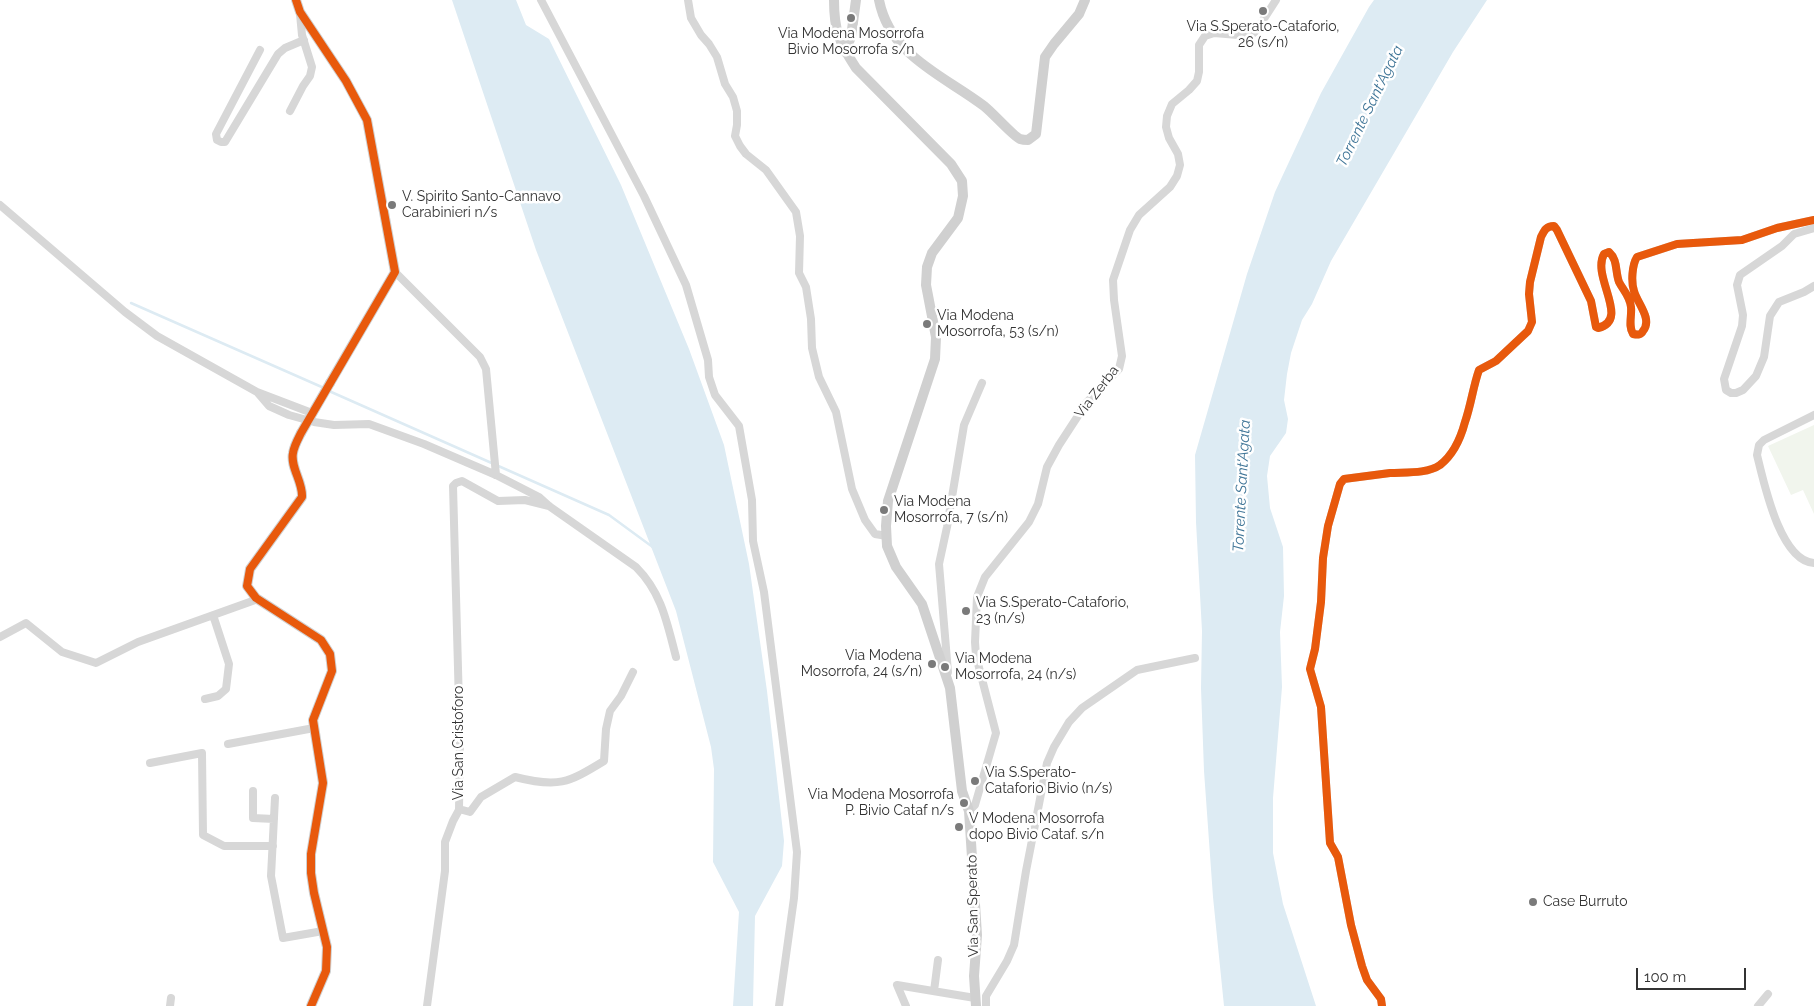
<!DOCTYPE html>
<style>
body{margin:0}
#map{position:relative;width:1814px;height:1006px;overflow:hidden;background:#fff;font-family:Raleway,sans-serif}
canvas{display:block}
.scale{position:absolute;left:1636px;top:968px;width:110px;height:22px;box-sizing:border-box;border:2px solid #333;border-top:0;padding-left:6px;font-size:15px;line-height:18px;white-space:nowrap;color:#333;-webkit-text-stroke:4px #fff;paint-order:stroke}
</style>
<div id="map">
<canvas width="1814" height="1006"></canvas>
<div class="scale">100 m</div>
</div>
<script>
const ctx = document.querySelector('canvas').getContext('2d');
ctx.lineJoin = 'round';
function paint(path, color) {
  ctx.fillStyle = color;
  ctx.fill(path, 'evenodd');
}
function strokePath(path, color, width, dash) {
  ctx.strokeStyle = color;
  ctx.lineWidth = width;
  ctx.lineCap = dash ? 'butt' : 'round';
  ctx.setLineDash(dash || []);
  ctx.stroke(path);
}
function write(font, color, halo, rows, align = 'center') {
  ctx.font = font + ' Raleway,sans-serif';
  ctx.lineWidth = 5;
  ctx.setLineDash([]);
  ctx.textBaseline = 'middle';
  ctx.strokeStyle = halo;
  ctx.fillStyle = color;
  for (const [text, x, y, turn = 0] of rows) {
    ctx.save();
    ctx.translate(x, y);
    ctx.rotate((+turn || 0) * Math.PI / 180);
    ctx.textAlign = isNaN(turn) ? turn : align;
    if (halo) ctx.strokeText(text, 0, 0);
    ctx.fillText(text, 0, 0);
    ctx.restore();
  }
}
paint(new Path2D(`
 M1814,425V514L1803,490L1791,495L1768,446Z`), '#f1f5ed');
paint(new Path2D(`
 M452,0H516L526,25L549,39L621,185L689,349L724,445L749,564L767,691L784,841L782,866L755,916L753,1006H733L739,912L713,862L714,769L711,747L676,611L536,250Z
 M1374,0H1487L1453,52L1331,261L1312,304L1302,320L1291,353L1287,374L1284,400L1288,419L1286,433L1270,456L1267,476L1270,508L1283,547L1284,596L1280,632L1282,687L1273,798V853L1283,904L1316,1006H1224L1213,897L1204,771L1201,688L1202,631L1196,522L1195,455L1247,274L1275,192L1321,93L1369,7Z`), '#ddebf3');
strokePath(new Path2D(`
 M131,303L324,388
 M329,391L609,515L654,548`), '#ddebf3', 2.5);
strokePath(new Path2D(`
 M541,0L644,196L686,285L708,360L709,377L715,395L739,426L752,500L753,541L764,592L797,852L794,898L779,1006
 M688,0L691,18L701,35L709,44L717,57L725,84L733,97L737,111V125L735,136L740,146L746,154L766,170L796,212L800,236L799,273L806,287L811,319L812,348L819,377L836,412L852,489L865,520L875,534L887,536
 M260,50L216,134L217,140L221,142H225L278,54L285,48L304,40
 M290,111L303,86L310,76L312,67L302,35L300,14
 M0,205L125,312L157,336L257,392L312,413
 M1814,228L1794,234L1782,246L1740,275L1737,285L1743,315L1742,326L1724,379L1726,390L1731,393H1736L1743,390L1756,376L1764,357L1770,316L1779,302L1804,292L1814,286
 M395,272L480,357L486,369L496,475
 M257,392L269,406L289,415L314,422L334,425L369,424L424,444L496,475L539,497L549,506L636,567C662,593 667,623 676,657
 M1814,415L1764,440L1759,445L1757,455C1764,483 1780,561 1814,563
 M0,637L26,623L62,652L96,663L138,642L258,599
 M948,672L939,564L947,527L964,425L982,383
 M205,699L218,696L226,689L229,664L213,615
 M228,744L314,728
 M150,763L202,753L203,835L224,846H273
 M253,791V818L274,819
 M275,798L271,876L283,938L323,931
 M459,809L470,812L481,797L515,777C558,788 568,783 604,761L606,729L610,711L621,696L633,672
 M969,811L975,805L996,733L976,656L975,642L977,597L985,577L1029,522L1038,504L1047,467L1059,445L1087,402L1119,369L1122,356L1114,300L1113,280L1130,230L1139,215L1170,187L1177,176L1180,165L1178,154L1169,138L1166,127L1167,116L1172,104L1189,90L1197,81L1199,72V45L1205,36L1214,33L1250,36L1256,31L1276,0
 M934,991L938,960
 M170,1006L171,998
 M427,1006L445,871V842L453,821L459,810L460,741L453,486L456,483L462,481L498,501L525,500L549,506
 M906,1006L897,985L975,998
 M986,1006V996L1007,961L1014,945L1026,871L1047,763L1054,747L1069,722L1082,708L1137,670L1195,658
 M1382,1006L1381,999L1367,980L1362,966L1351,925L1338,857L1330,843L1321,707L1310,669L1315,649L1321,602L1323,558L1328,526L1340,484L1344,479C1360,477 1375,475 1390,473C1405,472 1427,474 1440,465C1453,455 1461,437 1465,422C1471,405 1473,387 1479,370L1496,361L1528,331L1532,322L1529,294L1530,282L1541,237C1544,231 1546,226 1554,226L1557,230L1591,301L1596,327L1598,328C1631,320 1591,277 1604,254L1609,252C1618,260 1615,271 1619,282C1623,290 1630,296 1631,307C1632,316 1628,326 1633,334C1638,335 1641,335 1643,331C1653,319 1637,303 1634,291C1631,282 1632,265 1637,257L1677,244L1742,240L1777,228L1814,220
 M1758,1006L1768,994`), '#d7d7d7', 8);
strokePath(new Path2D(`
 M296,0L300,12L346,81L367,120L395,272L330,383
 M834,0C834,31 839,42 856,68L951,164L962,181L963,196L958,218L932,253L927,267L926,285L936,337L935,359L888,501L886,526L887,546L896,567L922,604L950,688L962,791L969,811L977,935L974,976L976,1006
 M879,0C890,56 943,75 984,106C992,112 1014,137 1020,139C1023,140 1026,140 1028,140L1036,134L1045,57L1054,44L1079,14L1085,0
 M845,52L851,37L856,0
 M301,433C298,439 294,446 293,453C290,467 303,482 302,497L250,569L247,586L256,598L321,640L330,654L332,671L313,720L323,783L311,854V873L314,893L327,947L326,971L311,1006`), '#d0d0d0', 10);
strokePath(new Path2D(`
 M301,433L330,383`), '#d0d0d0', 10);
strokePath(new Path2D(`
 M296,0L300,12L346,81L367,120L395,272L301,433C298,439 294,446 293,453C290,467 303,482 302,497L250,569L247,586L256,598L321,640L330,654L332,671L313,720L323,783L311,854V873L314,893L327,947L326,971L311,1006
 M1382,1006L1381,999L1367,980L1362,966L1351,925L1338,857L1330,843L1321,707L1310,669L1315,649L1321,602L1323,558L1328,526L1340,484L1344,479C1360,477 1375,475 1390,473C1405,472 1427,474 1440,465C1453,455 1461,437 1465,422C1471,405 1473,387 1479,370L1496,361L1528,331L1532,322L1529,294L1530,282L1541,237C1544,231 1546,226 1554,226L1557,230L1591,301L1596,327L1598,328C1631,320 1591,277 1604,254L1609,252C1618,260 1615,271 1619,282C1623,290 1630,296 1631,307C1632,316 1628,326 1633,334C1638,335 1641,335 1643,331C1653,319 1637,303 1634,291C1631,282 1632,265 1637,257L1677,244L1742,240L1777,228L1814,220`), '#e8590c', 8);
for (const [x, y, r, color] of [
 [1263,11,5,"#7a7a7a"],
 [851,18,5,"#7a7a7a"],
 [392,205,5,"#7a7a7a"],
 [927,324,5,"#7a7a7a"],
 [884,510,5,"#7a7a7a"],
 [966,611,5,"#7a7a7a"],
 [932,664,5,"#7a7a7a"],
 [945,667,5,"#7a7a7a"],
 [975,781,5,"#7a7a7a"],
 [964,803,5,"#7a7a7a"],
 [959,827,5,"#7a7a7a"],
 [1533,902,5,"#7a7a7a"]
]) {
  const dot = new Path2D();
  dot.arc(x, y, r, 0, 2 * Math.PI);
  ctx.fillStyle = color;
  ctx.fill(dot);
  strokePath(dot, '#fff', 2);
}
write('14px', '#333', '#fff', [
 ["Via S.Sperato-Cataforio,",1263,27,"center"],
 ["26 (s/n)",1263,43,"center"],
 ["Via Modena Mosorrofa",851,34,"center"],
 ["Bivio Mosorrofa s/n",851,50,"center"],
 ["V. Spirito Santo-Cannavo",402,197],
 ["Carabinieri n/s",402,213],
 ["Via Modena",937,316],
 ["Mosorrofa, 53 (s/n)",937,332],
 ["Via Modena",894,502],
 ["Mosorrofa, 7 (s/n)",894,518],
 ["Via S.Sperato-Cataforio,",976,603],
 ["23 (n/s)",976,619],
 ["Via Modena",922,656,"right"],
 ["Mosorrofa, 24 (s/n)",922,672,"right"],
 ["Via Modena",955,659],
 ["Mosorrofa, 24 (n/s)",955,675],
 ["Via S.Sperato-",985,773],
 ["Cataforio Bivio (n/s)",985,789],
 ["Via Modena Mosorrofa",954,795,"right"],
 ["P. Bivio Cataf n/s",954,811,"right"],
 ["V Modena Mosorrofa",969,819],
 ["dopo Bivio Cataf. s/n",969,835],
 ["Case Burruto",1543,902]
], 'left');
write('14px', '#333', '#fff', [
 ["Via Zerba",1097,392,-52],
 ["Via San Cristoforo",459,743,-90],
 ["Via San Sperato",973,906,-91]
]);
write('italic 15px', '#3f7597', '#fff', [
 ["Torrente Sant'Agata",1370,106,-64],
 ["Torrente Sant'Agata",1242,486,-87]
]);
</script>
